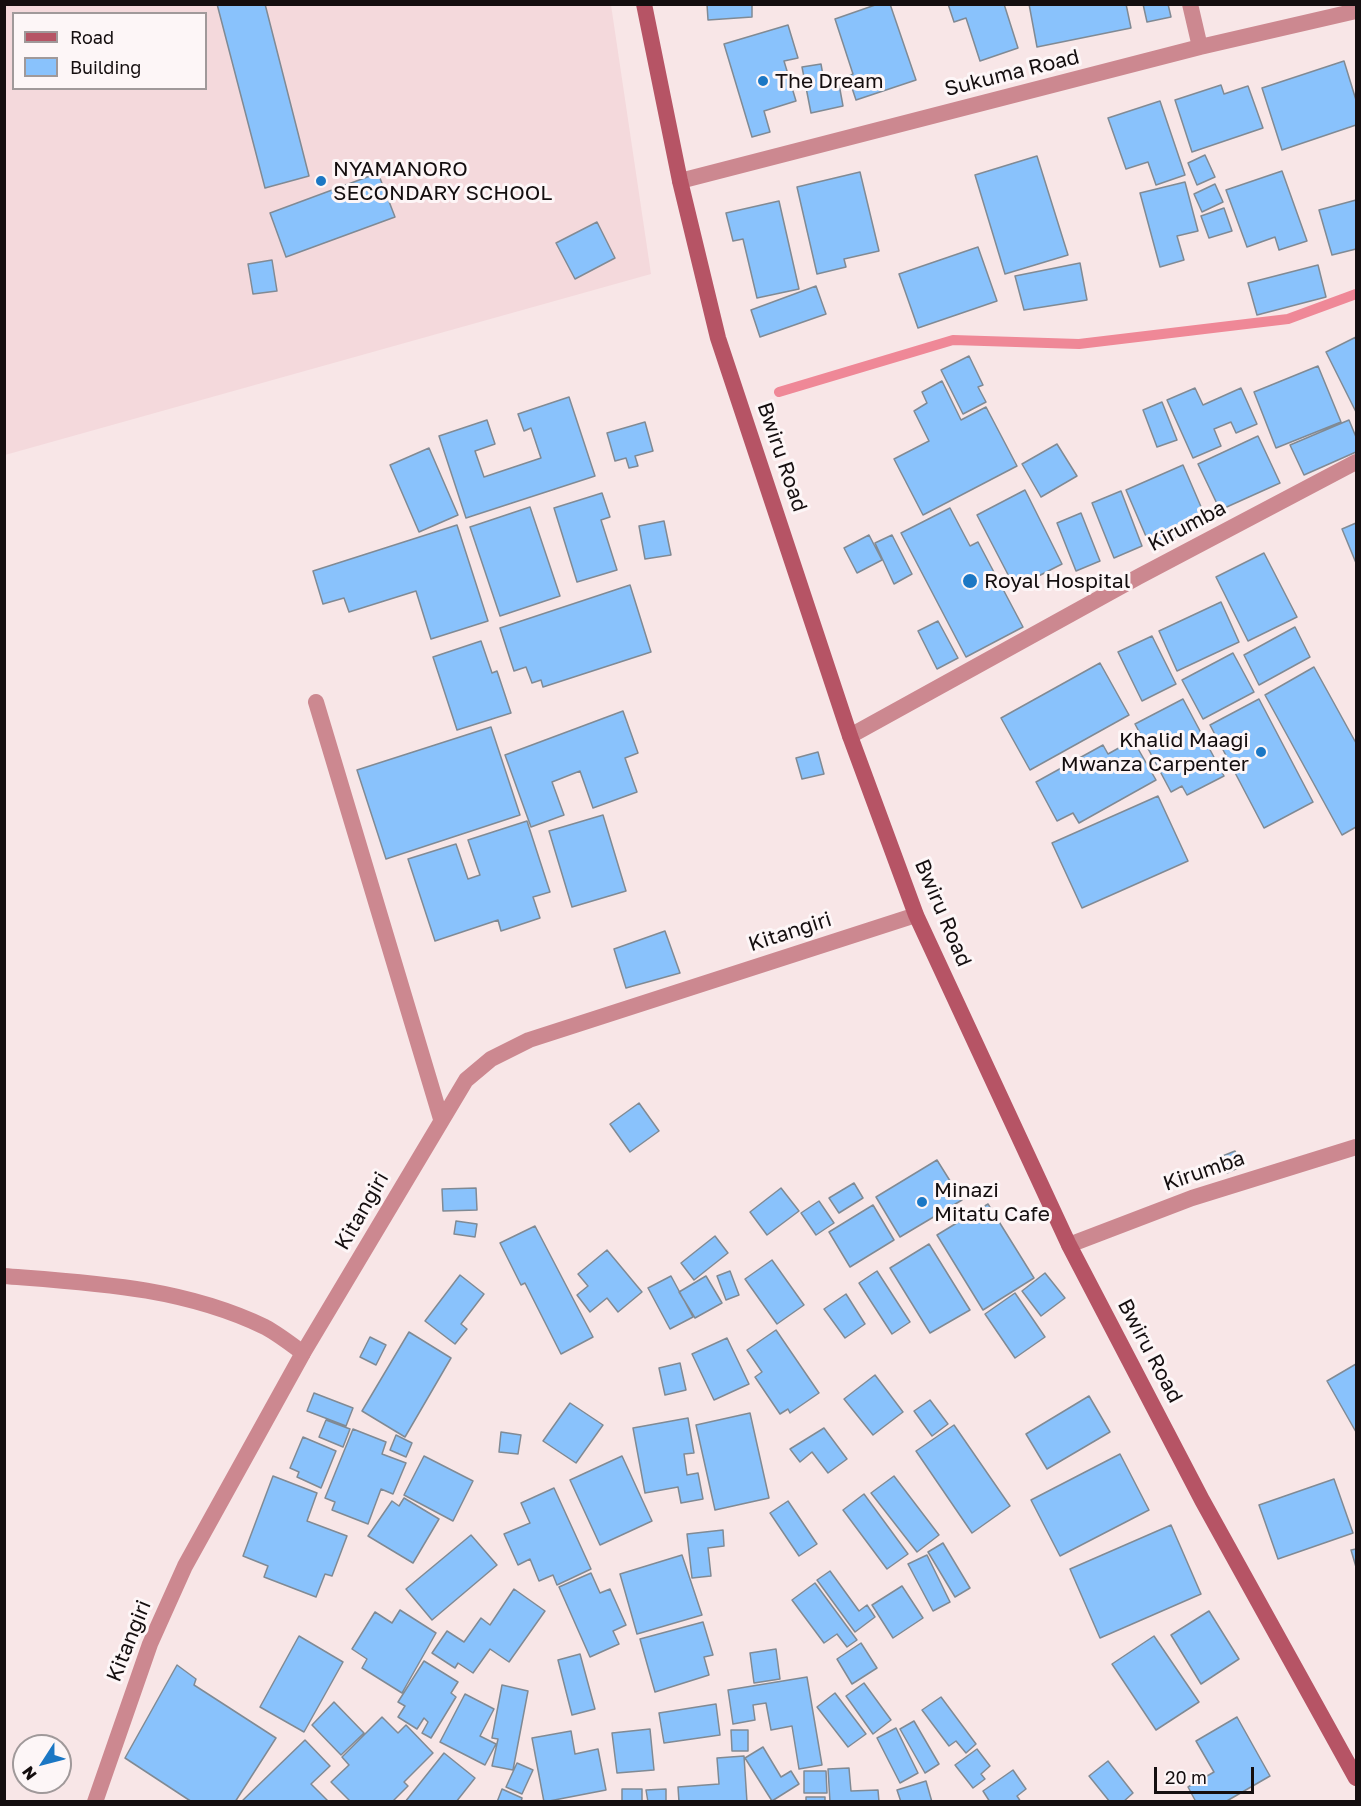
<!DOCTYPE html>
<style>
body{margin:0}
#map{position:relative;width:1361px;height:1806px;overflow:hidden;background:#f8e6e7;font-family:"Golos Text",sans-serif}
canvas{display:block}
.frame{position:absolute;inset:0;border:6px solid #140e0f;pointer-events:none}
.legend{position:absolute;left:12px;top:12px;width:195px;height:78px;box-sizing:border-box;background:#fdf6f7;border:2px solid #a0999a;margin:0;padding:8px 10px;list-style:none;font-size:18px;color:#140e0f}
.legend li{display:flex;align-items:center;gap:12px;height:30px}
.legend b{width:30px;border:2px solid #a0999a}
.north{position:absolute;left:12px;top:1734px;width:60px;height:60px;box-sizing:border-box;background:#fdf6f7;border:2px solid #a0999a;border-radius:50%;rotate:234deg;font-size:16px;font-weight:700;line-height:24px;text-align:center;color:#140e0f}
.north::after{content:'';display:block;margin:auto;width:21px;height:27px;background:#1b77c4;clip-path:polygon(50% 0,100% 100%,50% 72%,0 100%)}
.scale{position:absolute;left:1154px;top:1767px;width:100px;height:27px;box-sizing:border-box;border:3px solid #140e0f;border-top:0;padding-left:8px;font-size:18px;line-height:21px;white-space:nowrap;color:#140e0f;-webkit-text-stroke:4px #fdf6f7;paint-order:stroke}
</style>
<div id="map">
<canvas width="1361" height="1806"></canvas>
<div class="frame"></div>
<ul class="legend">
<li><b style="height:8px;background:#b65465"></b>Road</li>
<li><b style="height:16px;background:#89c2fc"></b>Building</li>
</ul>
<div class="north">N</div>
<div class="scale">20 m</div>
</div>
<script>
const ctx = document.querySelector('canvas').getContext('2d');
ctx.lineJoin = 'round';
function paint(path, color) {
  ctx.fillStyle = color;
  ctx.fill(path, 'evenodd');
}
function strokePath(path, color, width, dash) {
  ctx.strokeStyle = color;
  ctx.lineWidth = width;
  ctx.lineCap = dash ? 'butt' : 'round';
  ctx.setLineDash(dash || []);
  ctx.stroke(path);
}
function write(font, color, halo, rows, align = 'center') {
  ctx.font = font + ' "Golos Text",sans-serif';
  ctx.lineWidth = 6;
  ctx.setLineDash([]);
  ctx.textBaseline = 'middle';
  ctx.strokeStyle = halo;
  ctx.fillStyle = color;
  for (const [text, x, y, turn = 0] of rows) {
    ctx.save();
    ctx.translate(x, y);
    ctx.rotate((+turn || 0) * Math.PI / 180);
    ctx.textAlign = isNaN(turn) ? turn : align;
    if (halo) ctx.strokeText(text, 0, 0);
    ctx.fillText(text, 0, 0);
    ctx.restore();
  }
}
paint(new Path2D(`
 M5,5H611L651,274L5,455ZM14,14H206V88H14Z`), '#f4d9dc');
strokePath(new Path2D(`
 M779,392L953,340L1079,344L1288,319L1356,294`), '#ef8897', 10);
const building = new Path2D(`
 M217,4H265L309,176L265,188Z
 M707,4H752V17L708,20Z
 M878,4H890L916,80L856,100L848,76L853,74L835,19Z
 M948,4H1004L1018,48L980,61L966,18L954,22Z
 M1029,4H1126L1131,28L1037,47Z
 M1143,4H1168L1171,17L1147,22Z
 M788,25L798,58L784,61L796,101L764,111L770,132L752,137L724,44Z
 M1344,61L1356,100V125L1282,150L1262,88Z
 M821,64L825,87L839,84L843,106L811,113L802,67Z
 M1221,85L1224,94L1248,86L1263,128L1192,152L1175,100Z
 M1160,101L1185,175L1156,185L1148,162L1126,169L1108,118Z
 M1205,155L1215,177L1197,185L1188,163Z
 M1037,156L1068,255L1005,274L975,175Z
 M1282,171L1307,241L1279,250L1275,237L1247,247L1226,190Z
 M860,172L879,251L844,259L846,267L817,274L797,187Z
 M378,173L395,217L286,257L270,213Z
 M1185,182L1198,231L1177,236L1184,260L1160,267L1140,193Z
 M1215,184L1223,202L1202,212L1194,194Z
 M1356,200V249L1332,255L1319,210Z
 M779,201L799,289L757,298L743,239L733,241L726,213Z
 M1224,208L1232,231L1209,238L1201,216Z
 M597,222L615,258L575,279L556,243Z
 M978,247L997,301L918,328L899,274Z
 M272,260L277,291L253,294L248,264Z
 M1080,263L1087,300L1024,310L1015,276Z
 M1318,265L1326,297L1257,315L1248,283Z
 M816,286L826,314L760,337L751,310Z
 M1356,337V412L1326,352Z
 M969,356L983,385L978,387L986,402L963,414L941,370Z
 M1318,366L1341,422L1276,448L1254,392Z
 M942,381L961,420L986,407L1017,466L923,515L894,459L929,441L914,411L927,403L922,392Z
 M1195,388L1203,405L1241,388L1257,424L1236,433L1231,422L1214,429L1221,446L1193,458L1167,400Z
 M569,397L595,476L466,518L439,436L487,420L495,444L475,451L484,477L541,458L531,428L524,431L518,414Z
 M1162,402L1177,440L1157,447L1143,410Z
 M1349,420L1356,437V452L1304,475L1290,445Z
 M645,422L653,451L635,456L638,466L629,468L626,458L615,461L607,433Z
 M1258,436L1280,483L1220,510L1198,464Z
 M1057,444L1077,476L1041,497L1022,464Z
 M429,448L458,515L419,532L390,465Z
 M1183,465L1208,523L1151,548L1126,490Z
 M1025,490L1062,564L1015,588L977,515Z
 M1121,491L1142,546L1114,558L1092,503Z
 M602,493L610,517L601,520L617,570L577,582L554,508Z
 M530,507L560,596L500,616L470,527Z
 M950,508L970,546L978,542L1023,627L966,657L901,533Z
 M1081,513L1100,561L1076,571L1057,523Z
 M664,521L671,555L645,559L639,526Z
 M1356,523V563L1342,529Z
 M457,525L488,621L431,639L416,591L349,612L344,598L323,604L313,571Z
 M869,535L882,560L857,573L844,548Z
 M892,535L912,574L894,584L875,543Z
 M1264,553L1297,617L1248,641L1216,577Z
 M630,585L651,652L543,687L541,680L532,683L526,667L514,671L500,628Z
 M1221,602L1239,642L1177,671L1159,631Z
 M938,621L958,658L937,669L918,631Z
 M1295,627L1310,657L1259,685L1244,655Z
 M1152,636L1176,684L1142,701L1118,652Z
 M481,641L492,673L497,671L511,713L457,730L433,657Z
 M1233,653L1254,692L1203,719L1182,680Z
 M1100,663L1129,715L1030,770L1001,718Z
 M1314,667L1356,743V827L1342,835L1265,695Z
 M1183,699L1224,776L1187,795L1182,786L1171,792L1135,724Z
 M1259,699L1313,802L1264,828L1210,725Z
 M623,711L638,753L625,758L637,792L593,808L580,771L552,782L564,815L531,827L505,755Z
 M491,727L520,815L386,859L357,770Z
 M1133,740L1156,780L1079,823L1073,813L1057,821L1036,782L1103,745L1108,754Z
 M818,752L824,774L802,779L796,758Z
 M1158,796L1188,861L1082,908L1052,843Z
 M603,815L626,891L572,907L549,831Z
 M527,821L550,892L533,897L540,918L501,931L498,920L435,941L408,859L456,844L468,879L480,875L468,840Z
 M665,931L680,973L626,988L614,949Z
 M639,1103L659,1131L630,1152L610,1124Z
 M1235,1151L1242,1166L1227,1173L1220,1157Z
 M937,1160L962,1200L900,1237L876,1197Z
 M854,1183L863,1198L839,1213L829,1198Z
 M476,1188L477,1210L443,1211L442,1189Z
 M781,1188L799,1211L767,1235L750,1212Z
 M819,1201L834,1223L816,1235L801,1213Z
 M988,1204L1034,1278L983,1310L937,1235Z
 M873,1205L894,1240L850,1267L829,1232Z
 M456,1221L477,1224L475,1237L454,1234Z
 M535,1226L593,1337L561,1354L525,1283L521,1285L500,1243Z
 M715,1236L728,1253L694,1280L681,1263Z
 M929,1244L970,1310L930,1333L890,1268Z
 M607,1250L642,1292L618,1312L607,1298L590,1312L577,1295L588,1286L578,1274Z
 M772,1260L804,1305L777,1324L745,1279Z
 M730,1271L739,1295L726,1300L717,1276Z
 M877,1271L910,1322L892,1334L859,1283Z
 M1045,1273L1065,1298L1041,1316L1022,1291Z
 M460,1275L484,1294L461,1324L467,1329L455,1344L425,1321Z
 M671,1276L693,1317L670,1329L648,1288Z
 M706,1276L722,1303L695,1318L679,1292Z
 M1015,1293L1045,1337L1015,1358L985,1314Z
 M846,1294L865,1324L845,1338L824,1309Z
 M776,1330L819,1393L790,1413L788,1409L780,1414L755,1377L762,1372L747,1350Z
 M409,1332L451,1358L405,1437L362,1411Z
 M370,1337L386,1345L376,1365L360,1357Z
 M727,1338L749,1384L714,1400L692,1354Z
 M680,1363L686,1390L665,1395L659,1368Z
 M1356,1364V1432L1327,1381Z
 M875,1375L903,1412L873,1435L844,1399Z
 M314,1393L353,1408L346,1426L307,1411Z
 M1089,1396L1110,1432L1047,1469L1026,1434Z
 M930,1400L948,1424L932,1436L914,1411Z
 M570,1403L603,1425L576,1463L543,1441Z
 M750,1413L769,1498L715,1510L696,1425Z
 M688,1418L694,1453L684,1454L687,1475L698,1473L703,1499L681,1503L678,1487L645,1493L633,1428Z
 M326,1420L350,1429L343,1447L319,1437Z
 M954,1425L1010,1506L972,1533L916,1451Z
 M824,1428L847,1459L828,1473L812,1452L800,1462L790,1449Z
 M353,1429L386,1442L382,1454L406,1463L393,1494L381,1489L368,1524L332,1510L335,1502L325,1498Z
 M501,1432L521,1435L518,1454L499,1452Z
 M396,1435L412,1443L406,1457L390,1450Z
 M303,1437L336,1451L321,1488L297,1477L299,1472L290,1468Z
 M1120,1454L1149,1510L1060,1556L1031,1500Z
 M424,1456L473,1481L453,1521L404,1495Z
 M622,1456L652,1521L600,1545L570,1480Z
 M273,1476L317,1493L307,1521L347,1536L332,1576L325,1574L316,1597L264,1577L268,1566L243,1556Z
 M894,1476L939,1535L917,1552L871,1493Z
 M1334,1479L1353,1533L1278,1559L1259,1505Z
 M554,1488L591,1569L557,1585L553,1575L539,1581L530,1559L518,1565L504,1534L530,1523L521,1503Z
 M864,1494L908,1554L887,1569L843,1510Z
 M404,1498L439,1519L413,1563L368,1536L392,1501L399,1506Z
 M788,1501L817,1544L799,1556L770,1513Z
 M1171,1525L1201,1594L1100,1638L1070,1569Z
 M723,1530L724,1546L708,1548L711,1576L692,1578L687,1534Z
 M471,1535L497,1565L432,1620L406,1589Z
 M943,1543L970,1588L955,1597L928,1552Z
 M1356,1549V1567L1351,1550Z
 M682,1555L702,1615L637,1634L620,1574Z
 M927,1555L950,1602L933,1611L908,1564Z
 M830,1571L859,1611L867,1605L875,1617L855,1632L817,1580Z
 M591,1573L600,1593L610,1589L626,1625L613,1631L619,1644L590,1657L559,1587Z
 M815,1583L857,1640L847,1647L837,1634L824,1643L792,1600Z
 M902,1586L923,1618L893,1638L872,1605Z
 M514,1589L545,1611L509,1662L490,1649L473,1673L458,1663L455,1668L432,1653L447,1631L464,1642L481,1618L490,1625Z
 M400,1610L436,1633L402,1693L362,1668L367,1659L352,1649L375,1612L392,1623Z
 M1209,1611L1239,1659L1201,1684L1171,1635Z
 M703,1622L713,1655L704,1657L709,1675L655,1692L640,1639Z
 M299,1636L343,1662L304,1732L260,1707Z
 M1154,1636L1199,1702L1156,1730L1112,1664Z
 M861,1643L877,1668L852,1684L837,1659Z
 M776,1649L780,1679L754,1683L750,1653Z
 M580,1654L595,1709L572,1715L558,1660Z
 M424,1661L458,1682L451,1693L456,1697L431,1738L422,1733L428,1722L424,1718L417,1729L398,1717L405,1706L398,1702Z
 M177,1665L196,1679L194,1685L276,1738L235,1802H192L125,1758Z
 M807,1677L822,1765L799,1769L792,1726L771,1730L766,1703L753,1705L755,1720L733,1724L728,1690Z
 M864,1683L891,1720L873,1734L846,1696Z
 M502,1685L528,1691L513,1770L492,1766L498,1739L492,1738Z
 M835,1693L866,1734L848,1747L817,1707Z
 M465,1694L494,1709L480,1736L496,1744L485,1765L440,1742Z
 M941,1697L976,1744L966,1753L956,1741L949,1746L922,1710Z
 M334,1702L364,1733L341,1755L312,1725Z
 M716,1704L720,1735L664,1743L659,1713Z
 M382,1717L398,1733L406,1725L433,1753L404,1782L408,1786L392,1802H351L331,1782L349,1765L342,1757Z
 M1237,1717L1270,1776L1225,1802H1196L1188,1787L1214,1772L1196,1741Z
 M914,1721L939,1764L925,1773L900,1729Z
 M896,1728L918,1773L900,1783L877,1738Z
 M650,1729L654,1770L617,1773L612,1733Z
 M731,1730H748V1751H732Z
 M571,1731L575,1754L598,1749L606,1790L544,1802L532,1738Z
 M305,1740L330,1766L311,1784L329,1802H241Z
 M763,1747L781,1777L791,1771L799,1784L772,1801L745,1758Z
 M977,1749L990,1766L981,1774L985,1779L973,1788L955,1765Z
 M444,1753L475,1778L456,1802H405Z
 M744,1756L747,1802H679L678,1787L719,1784L717,1758Z
 M1108,1761L1133,1793L1123,1802H1110L1089,1776Z
 M517,1763L533,1770L522,1794L506,1787Z
 M849,1768L851,1791L878,1790L879,1802H830L828,1769Z
 M1013,1770L1026,1789L1017,1796L1021,1802H990L983,1791Z
 M804,1771H826L827,1793H804Z
 M926,1781L932,1802H901L897,1790Z
 M502,1789L522,1798L521,1802H497Z
 M622,1789H642V1802H622Z
 M666,1789V1802H648L646,1790Z
 M806,1797H825V1802H806Z`);
paint(building, '#89c2fc');
strokePath(building, '#808a94', 1.5);
strokePath(new Path2D(`
 M4,1276C94,1283 182,1287 265,1327C278,1334 291,1344 303,1353`), '#cc8890', 16);
strokePath(new Path2D(`
 M1190,4L1200,47
 M680,181L1200,47L1356,11
 M316,702L441,1119
 M850,736L1138,577L1356,462
 M1069,1245L1192,1198L1356,1147
 M95,1802L150,1644L185,1566L303,1353L466,1080L491,1059L529,1040L916,915`), '#cc8890', 16);
strokePath(new Path2D(`
 M644,4L680,181L718,338L850,736L916,915L1069,1245L1202,1500L1356,1778`), '#b65465', 16);
for (const [x, y, r, color] of [
 [763,81,6,"#1b77c4"],
 [321,181,6,"#1b77c4"],
 [970,581,8,"#1b77c4"],
 [1261,752,6,"#1b77c4"],
 [922,1202,6,"#1b77c4"]
]) {
  const dot = new Path2D();
  dot.arc(x, y, r, 0, 2 * Math.PI);
  ctx.fillStyle = color;
  ctx.fill(dot);
  strokePath(dot, '#fdf6f7', 2);
}
write('21px', '#140e0f', '#fdf6f7', [
 ["Sukuma Road",1012,73,-14],
 ["Bwiru Road",782,457,71],
 ["Kirumba",1187,526,-28],
 ["Bwiru Road",943,913,67],
 ["Kitangiri",790,932,-18],
 ["Kirumba",1204,1171,-19],
 ["Kitangiri",362,1211,-60],
 ["Bwiru Road",1150,1351,62],
 ["Kitangiri",129,1641,-68]
]);
write('21px', '#140e0f', '#fdf6f7', [
 ["The Dream",775,81],
 ["NYAMANORO",333,169],
 ["SECONDARY SCHOOL",333,193],
 ["Royal Hospital",984,581],
 ["Khalid Maagi",1249,740,"right"],
 ["Mwanza Carpenter",1249,764,"right"],
 ["Minazi",934,1190],
 ["Mitatu Cafe",934,1214]
], 'left');
</script>
